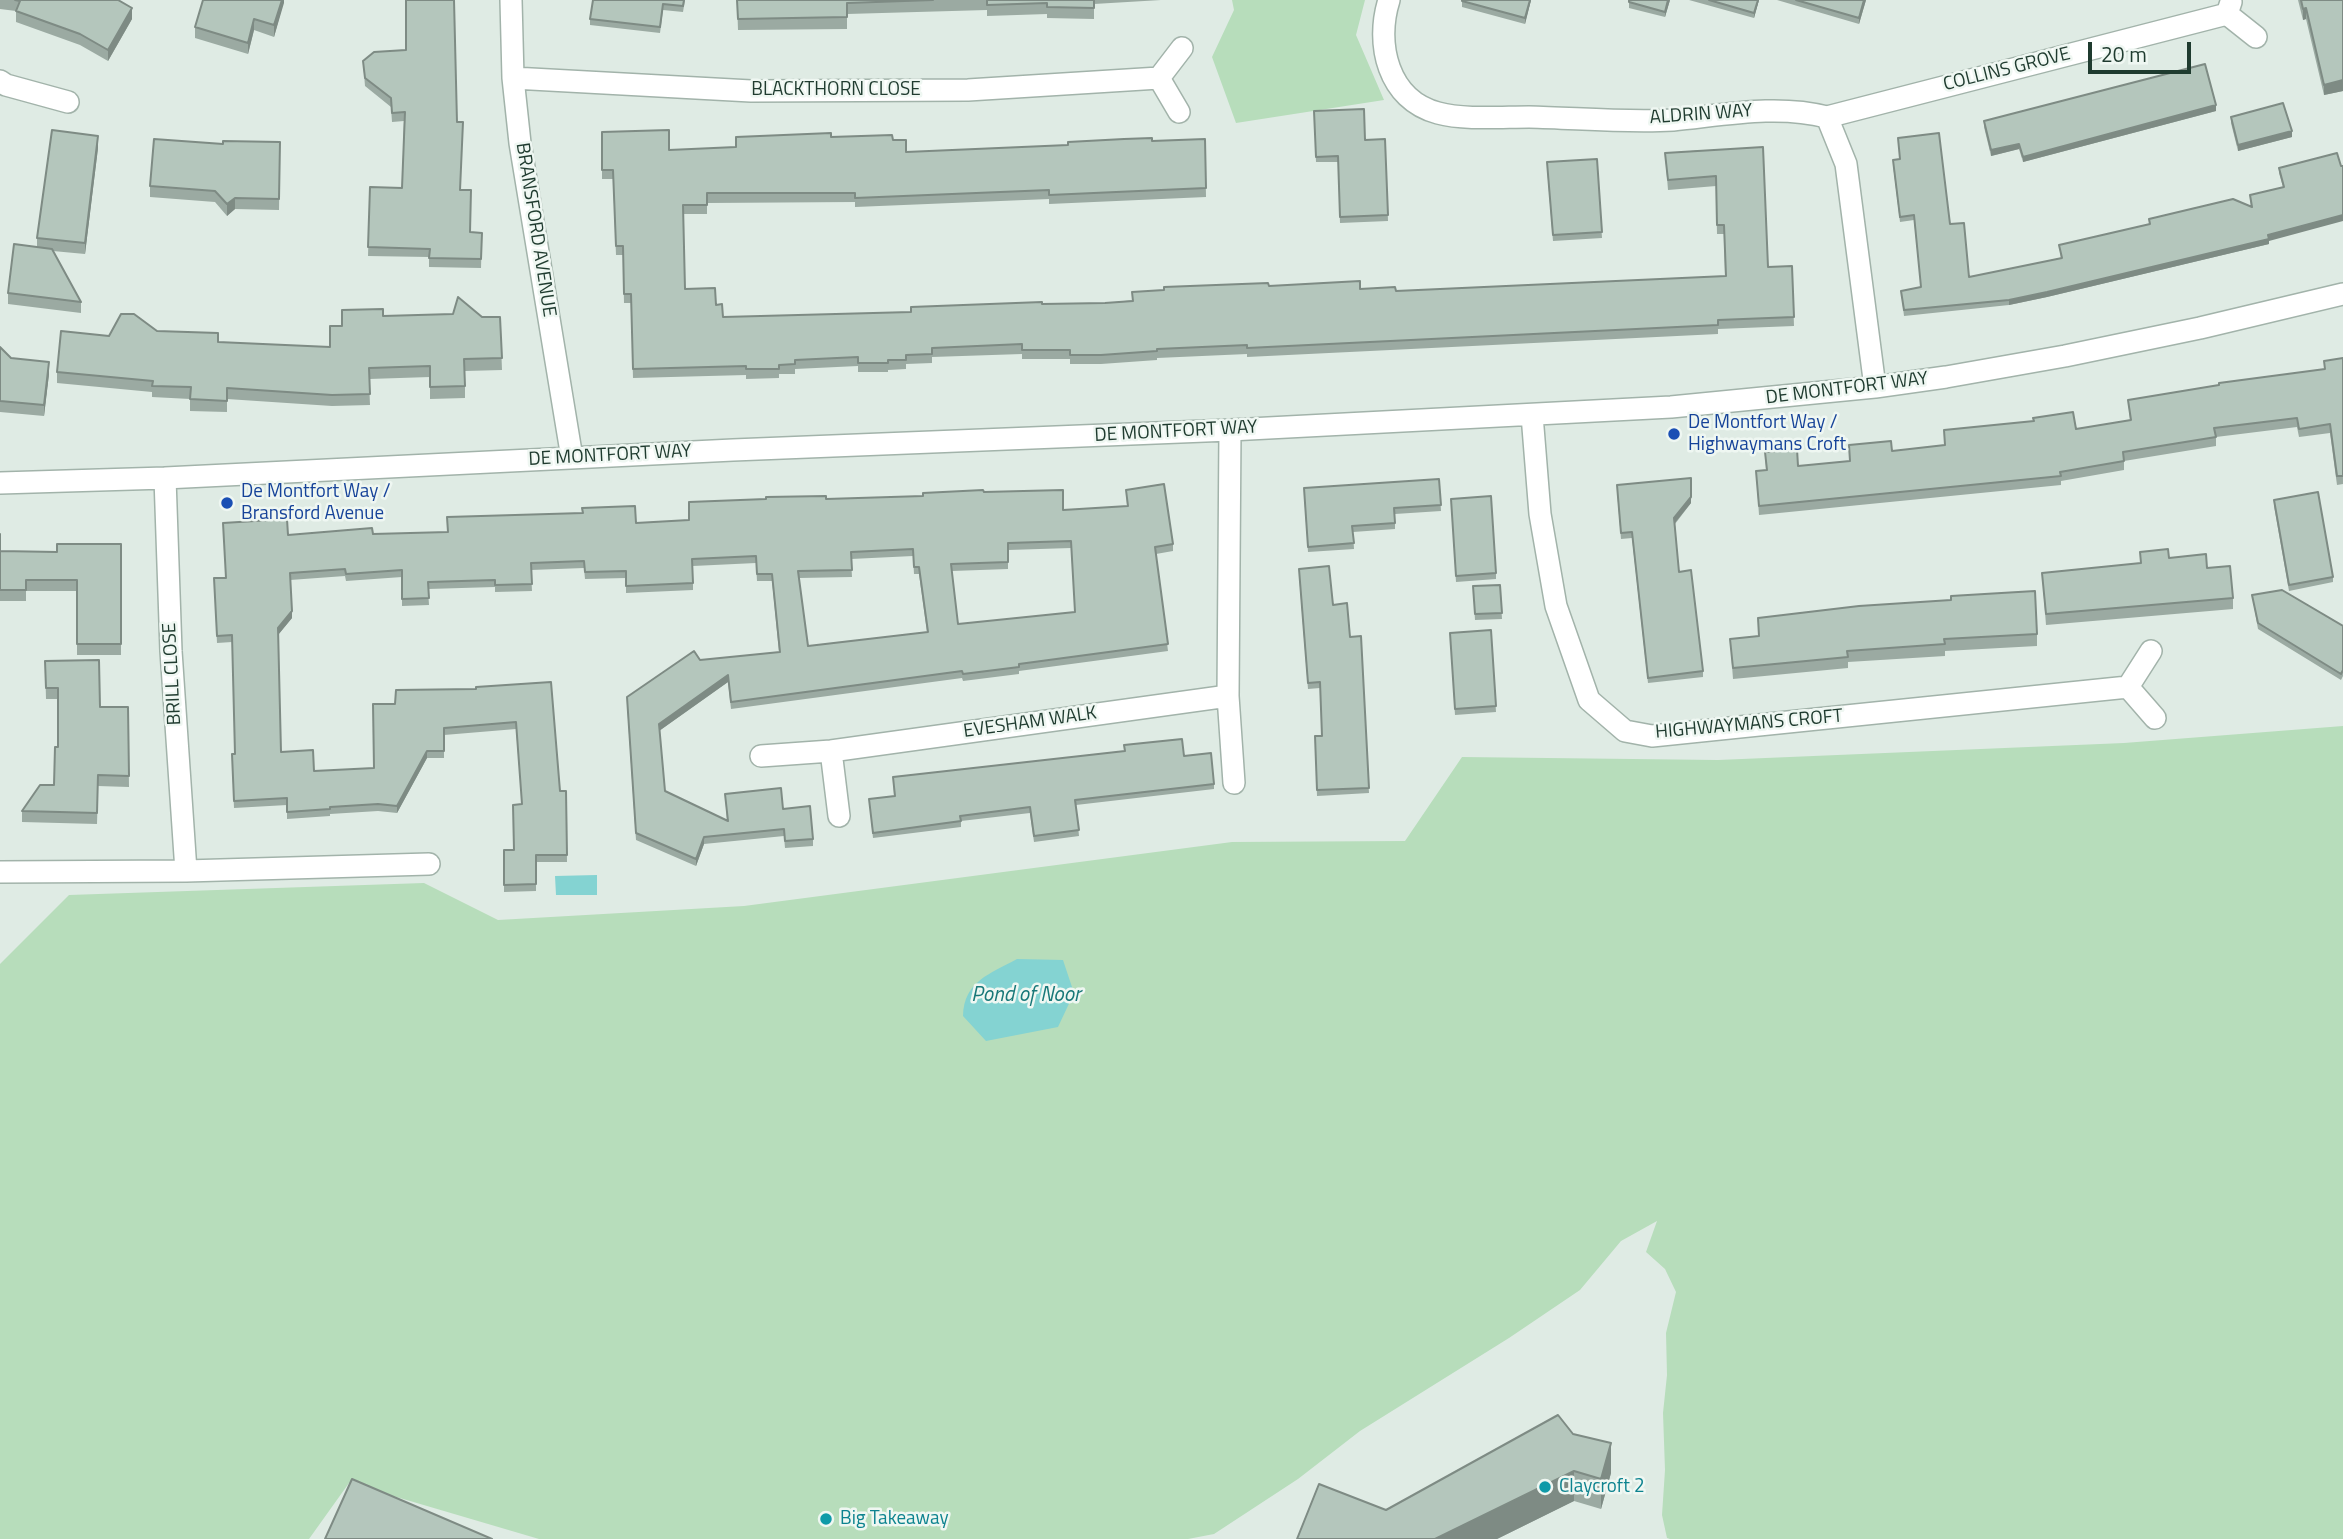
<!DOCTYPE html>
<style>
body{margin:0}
#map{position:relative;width:2343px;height:1539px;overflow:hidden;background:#dfebe4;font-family:"Titillium Web",sans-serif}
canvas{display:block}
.scale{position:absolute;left:2088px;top:42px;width:103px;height:32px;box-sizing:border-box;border:4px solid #1f3b2f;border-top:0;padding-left:9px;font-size:21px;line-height:24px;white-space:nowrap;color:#1f3b2f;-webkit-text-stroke:5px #eff7f2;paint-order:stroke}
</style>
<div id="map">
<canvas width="2343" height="1539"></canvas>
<div class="scale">20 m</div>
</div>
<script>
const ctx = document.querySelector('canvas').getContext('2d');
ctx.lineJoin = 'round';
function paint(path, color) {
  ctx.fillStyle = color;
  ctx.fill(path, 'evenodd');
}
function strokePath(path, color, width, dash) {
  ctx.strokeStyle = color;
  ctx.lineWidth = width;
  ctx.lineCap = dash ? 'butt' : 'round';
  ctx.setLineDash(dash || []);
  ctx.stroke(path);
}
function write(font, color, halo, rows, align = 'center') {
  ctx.font = font + ' "Titillium Web",sans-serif';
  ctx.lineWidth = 5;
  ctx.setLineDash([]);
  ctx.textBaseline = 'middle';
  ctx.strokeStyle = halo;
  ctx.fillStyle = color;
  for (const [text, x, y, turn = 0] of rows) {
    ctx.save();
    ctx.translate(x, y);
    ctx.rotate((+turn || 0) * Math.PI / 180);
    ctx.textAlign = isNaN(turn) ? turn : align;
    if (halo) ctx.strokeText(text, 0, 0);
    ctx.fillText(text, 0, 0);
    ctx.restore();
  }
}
paint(new Path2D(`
 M1232,0H1365L1356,35L1384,100L1236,123L1212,57L1234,10Z
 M2343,726V1539H1670L1667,1538L1662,1515L1665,1470L1663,1413L1667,1375L1666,1333L1676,1292L1665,1269L1646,1252L1657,1221L1621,1241L1580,1290L1509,1338L1360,1431L1298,1479L1214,1534L1188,1539H539L349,1483L309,1539H0V964L69,895L424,883L498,920L744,906L1232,842L1405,841L1462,757L1718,760L2124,743Z`), '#b7ddbb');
paint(new Path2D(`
 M597,875V895H556L555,876Z
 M1017,959L1063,960L1074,993L1058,1027L986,1041L963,1016C964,981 990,974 1017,959Z`), '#84d3d2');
const minor = new Path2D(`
 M511,0L513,78L520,143L572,458
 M1389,0C1375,44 1388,100 1438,113C1464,120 1501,117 1529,117C1576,118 1627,123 1673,120C1724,115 1777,104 1827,117L1846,164L1875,387
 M2231,2L2227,14L2256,37
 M513,78L751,91L968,90L1159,78
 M0,81L6,85L68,102
 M1179,112L1159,78L1182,48
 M1827,117L2227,14
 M1532,415L1540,514L1556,606L1589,700L1625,731L1652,736L2128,687
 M1230,430L1228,696L1234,783
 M165,478L171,651L186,871
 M0,483L165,478L733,450L1230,430L1671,407L1875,387L1946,377L2065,356L2200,328L2343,294
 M2151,651L2128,687L2155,718
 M831,751L839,816
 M761,756L831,751L1228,696
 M0,872L186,871L429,864`);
strokePath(minor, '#a2b3aa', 24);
strokePath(minor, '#fff', 21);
paint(new Path2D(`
 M0,0H118L132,19L108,61L80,45L16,22V11L0,9Z
 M284,0L274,37L254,30L248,54L195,38V27Z
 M685,0L683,12L663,10L660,33L590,25V19Z
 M737,0H1161L1094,4V19L1047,18V14L987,16V10L847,14V29L738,30Z
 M1462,0H1531L1525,24L1462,7Z
 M1629,0H1670L1665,17L1629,8Z
 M1689,0H1759L1754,18Z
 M1777,0H1866L1859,24Z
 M2298,0H2343V91L2324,95L2306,19L2303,20Z
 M406,50L457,122L461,190L470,232L482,233L481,268L429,267V257L368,256L370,187L402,188L404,121L392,122L391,107L365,86L363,61Z
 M1314,111L1365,140L1385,139L1388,221L1340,223L1338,162H1316Z
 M2216,111L2023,162L2019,149L1991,156L1984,127V121Z
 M2231,117L2292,137L2238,151L2231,123Z
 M602,132L669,150L736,147L831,137L893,140L906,152L1205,139L1206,197L1049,204V199L855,207V202L707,203V214H683L685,289L716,305L723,317L911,312L1042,304L1105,303L1269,286L1396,291L1725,276L1724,234H1717L1716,186L1668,190L1665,153L1703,150L1768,267L1792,266L1794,326L1718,329V334L1247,357V354L1157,358V360L1101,364H1070V359H1022V354L932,357V363L906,364V369L888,370V372H858V366L795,369V374H779V378L746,379V375L633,378L631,303H624L623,255H616L613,179H602Z
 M1898,138L1950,224L1969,277L2061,258L2059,245L2149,224V219L2251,207L2250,195L2283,187L2279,173V168L2337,153L2269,241V244L2047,297L2009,305L1904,316L1901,291L1921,287L1914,220L1900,222L1893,165V160L1900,159Z
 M280,142L279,210L235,209L227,216L215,202L150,197V186L223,144Z
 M98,148L85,254L53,251L81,302V313L8,304V293L37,247V238Z
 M1597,159L1602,238L1553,241L1547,168Z
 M383,316L500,317L502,370L465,371V398L430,399V377L369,379L370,405L332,406L227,399V412L190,411V399L152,397V392L57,383V372L109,336L157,331L218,342L330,347L342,326Z
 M0,347L11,358L49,374L44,416L0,412Z
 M2343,358V484L2337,485L2330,433L2299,437L2297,427L2216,437V446L2124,461V470L2061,481V485L1759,515L1756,471L1766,470L1765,452L1798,466L1850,461L1849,445L1892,451L1945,445L1944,430L2033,421L2076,429L2130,420L2128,400L2324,369V361Z
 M1691,478V503L1675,524L1679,572L1703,671V677L1648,683L1632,538L1621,539L1617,491Z
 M1439,479L1441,511L1395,514V529L1353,532L1354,549L1308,552L1304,494Z
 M1126,490L1173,544V551L1156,554L1168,651L1019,671V674L963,681L962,678L731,709L728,682L659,731L665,791L727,821L725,794L783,809L813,839V846L785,848L784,836L704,844L696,866L636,840L627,704L700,660L779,652L772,581H757L756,563L693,566V590L626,593V578L585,579L584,568L531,570L532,591L495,592V587L428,589L429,605L402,606V577L346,581L345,576L290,580L292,618L278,635L281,752L314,771L374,768L395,704L476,689L551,682L560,791H566L567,862H536V891L504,892V850H514L522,804L516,729L444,735V758H427L397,813L378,811L330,814V816L287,819V805L234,808L232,761L235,754L232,642L217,643L214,578H226L288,535L373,534L448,532L689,520L826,499L923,496L984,492L1063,510L1127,506ZM1071,548L1075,612L958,624L952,571L1008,569V550ZM913,556L914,574H919L927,632L808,646L799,578L852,577L851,559Z
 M1451,499L1496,573V579L1456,582Z
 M2274,500L2333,577V582L2289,591L2274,506Z
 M0,534V551L57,552L121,544V655H77V591H26V601H0Z
 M2140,552L2169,558L2233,598V609L2046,625L2042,573L2140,563Z
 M1299,575L1333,605L1350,637L1361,636L1369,793L1317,796L1315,736H1322L1320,688L1308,689Z
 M1500,585L1502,619L1475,620L1473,586Z
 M2252,595L2343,626V676L2341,680L2258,629Z
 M1758,618L2037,634V646L1945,651V656L1848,662V668L1733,679L1730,639L1758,636Z
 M1491,630L1496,712L1455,715L1450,633Z
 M45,661L100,707H128L129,787L98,786L97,824L22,822V811L54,785L58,747V699H46Z
 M893,777L1214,784V789L1076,805L1079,836L1034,842L1030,813L961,821V827L873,838L869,799L894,796Z
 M1573,1434L1611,1473L1601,1509L1574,1501L1497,1539H1297L1386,1510Z`), '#9baaa2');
paint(new Path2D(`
 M282,0H284V3L274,37V25Z
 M1530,0H1531L1525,24V18Z
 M1668,0H1670L1665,17V12Z
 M1758,0H1759L1754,18V13Z
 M1864,0H1866L1859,24V18Z
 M132,8V19L108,61V50Z
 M2306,8V19L2303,20V9Z
 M254,19V30L248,54V43Z
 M2343,80V91L2324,95V85Z
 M2216,105V111L2023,162V157Z
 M2292,131V137L2238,151V145Z
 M98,136V148L85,254V243Z
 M2019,144V149L1991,156V150Z
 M235,198V209L227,216V204Z
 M2343,215V221L2269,241V244L2047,297L2009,305V300L2268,235Z
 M49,362V374L44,416V405Z
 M1691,497V503L1674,524V518Z
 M292,611V618L278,635V628Z
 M728,675V682L659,731V724Z
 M427,751V758L397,813V806Z
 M704,837V844L696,866V859Z
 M1611,1443V1473L1601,1509V1479Z
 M1574,1471V1501L1497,1539H1435Z`), '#7e8b84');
const building = new Path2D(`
 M15,0H118L132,8L108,50L80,34L16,11L20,1Z
 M203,0H282L274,25L254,19L248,43L195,27Z
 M406,0H454L457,122H463L460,190H471L470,232L482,233L481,259L429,258L430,249L368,247L370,187L402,188L405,112L392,113L391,98L365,78L363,61L374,52L406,50Z
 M593,0H684L683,6L663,4L660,27L590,19Z
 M737,0H933L847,3V17L738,19Z
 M987,0H1094V8L1047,7V3L987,5Z
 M1462,0H1530L1525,18L1462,1Z
 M1629,0H1668L1665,12L1629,2Z
 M1709,0H1758L1754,13Z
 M1796,0H1864L1859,18Z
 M2301,0H2343V80L2324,85L2306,8L2303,9Z
 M2205,64L2216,105L2023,157L2019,144L1991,150L1984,121Z
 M2283,103L2292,131L2238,145L2231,117Z
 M1364,109L1365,140L1385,139L1388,215L1340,217L1338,156L1316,157L1314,111Z
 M52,130L98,136L85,243L37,238Z
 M669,130V150L736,147V137L831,133V137L892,135L893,140H906V152L1068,145V142L1124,139L1152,138V141L1205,139L1206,188L1049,195V190L855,198V193H707V205H683L685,289L715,288L716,305L722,304L723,317L911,312V307L1042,302V304L1105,303L1133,301L1132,292L1164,290V287L1268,283L1269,286L1360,281V289L1395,287L1396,291L1726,276L1724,225H1717L1716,176L1668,180L1665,153L1763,147L1768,267L1792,266L1794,317L1718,320V325L1247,348V345L1157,349V351L1101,355H1070V350H1022V344L932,348V354L906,355V360H888V363H858V357L795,360V364L779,365V369H746V366L633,369L631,294H624L623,246H616L613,170H602V132Z
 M1939,133L1950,224L1964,223L1969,277L2062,258L2059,245L2150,224L2149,219L2233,199L2252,207L2250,195L2284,187L2279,168L2337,153L2341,166H2343V215L2268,235L2269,239L2047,292L2009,300L1904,310L1901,291L1921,287L1914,215L1900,217L1893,160L1900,159L1898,138Z
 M154,139L223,144V141L280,142L279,199L235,198L227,204L215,191L150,186Z
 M1597,159L1602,232L1553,235L1547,162Z
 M14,244L52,249L81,302L8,293Z
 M458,297L482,317H500L502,358L464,359L465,386L430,387V366L369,368L370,394L332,395L227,388V401L190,399L191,387L152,386L153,381L57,372L61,331L109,336L121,314H134L157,331L218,333V342L330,347V326H342V310L383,309V316L453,314Z
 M0,347L11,358L49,362L44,405L0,401Z
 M2343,358V476H2337L2330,424L2299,429L2297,418L2214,428L2216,437L2123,452L2124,461L2060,472L2061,476L1759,506L1756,471L1767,470L1765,452L1797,449L1798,466L1850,461L1849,445L1891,441L1892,451L1945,445L1944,430L2034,421L2033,418L2073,412L2076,429L2131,420L2128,400L2219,385V383L2325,369L2324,361Z
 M1691,478V497L1674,518L1679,572L1691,570L1703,671L1648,678L1632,532L1621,533L1617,485Z
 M1439,479L1441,505L1394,508L1395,523L1352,526L1354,543L1308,547L1304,488Z
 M1164,484L1173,544L1155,547L1168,644L1019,664V667L963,674L962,671L731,702L728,675L659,724L665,791L728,821L725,794L781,788L783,809L810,806L813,839L785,841L784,829L704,837L696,859L636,833L627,697L694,651L700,660L780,652L772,574H757L756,556L692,559L693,583L626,586V571L585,572L584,561L531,563L532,584L495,585V580L428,582L429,598L402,599V570L346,574L345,569L290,573L292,611L278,628L281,752L313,750L314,771L374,768L373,704H395L396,690L476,689V687L551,682L560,791H566L567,855H536V884L504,885V850H514L513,805L522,804L516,722L444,728V751H427L397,806L378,804L330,807V809L287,812V798L234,801L232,754H235L232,635L217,636L214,578H226L223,523L287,519L288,535L372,528L373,534L448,532L447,517L583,513L582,508L635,506L636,523L689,520V502L766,499V497L826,496V499L923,496V493L983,490L984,492L1063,490V510L1128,506L1126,490ZM1071,541L1075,612L958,624L951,564L1008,562V543ZM913,549L914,567H919L928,632L808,646L798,571L852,570L851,552Z
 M2318,492L2333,577L2289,585L2274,500Z
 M1491,496L1496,573L1456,576L1451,499Z
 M0,534V551L57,552V544H121V644H77V580H26V590H0Z
 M2168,549L2169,558L2206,554L2207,568L2230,566L2233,598L2046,614L2042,573L2141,563L2140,552Z
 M1329,566L1333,605L1347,603L1350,637L1361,636L1369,788L1317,790L1315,736H1322L1320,682L1308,683L1299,569Z
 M1500,585L1502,613L1475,614L1473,586Z
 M2282,590L2343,626V670L2341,674L2258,623L2252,595Z
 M2035,591L2037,634L1944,639L1945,644L1847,651L1848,657L1733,668L1730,639L1759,636L1758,618L1859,606L1951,600V596Z
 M1491,630L1496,706L1455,709L1450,633Z
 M99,660L100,707H128L129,776L98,775L97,813L22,811L40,785H54L55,747H58V688H46L45,661Z
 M1182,739L1184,756L1211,753L1214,784L1075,800L1079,830L1034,836L1030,807L960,816L961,821L873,833L869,799L895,796L893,777L1125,751L1124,745Z
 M1558,1415L1573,1434L1611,1443L1601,1479L1574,1471L1435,1539H1297L1319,1484L1386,1510Z
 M352,1479L492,1539H325Z`);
paint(building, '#b4c6bc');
strokePath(building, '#7e8b84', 2);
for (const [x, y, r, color] of [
 [1674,434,7,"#1a4fb4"],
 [227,503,7,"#1a4fb4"],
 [1545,1487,7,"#0f9aa8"],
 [826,1519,7,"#0f9aa8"]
]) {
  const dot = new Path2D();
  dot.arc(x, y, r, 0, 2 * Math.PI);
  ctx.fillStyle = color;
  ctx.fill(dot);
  strokePath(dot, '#eff7f2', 2.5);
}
write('19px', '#1f3b2f', '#eff7f2', [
 ["COLLINS GROVE",2007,70,-14],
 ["BLACKTHORN CLOSE",836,90],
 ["ALDRIN WAY",1701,115,-4],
 ["BRANSFORD AVENUE",535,230,81],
 ["DE MONTFORT WAY",1847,389,-7],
 ["DE MONTFORT WAY",1176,432,-3],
 ["DE MONTFORT WAY",610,456,-3],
 ["BRILL CLOSE",173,674,-93],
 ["EVESHAM WALK",1030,723,-8],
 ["HIGHWAYMANS CROFT",1749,725,-5]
]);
write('19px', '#164399', '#eff7f2', [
 ["De Montfort Way /",1688,423],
 ["Highwaymans Croft",1688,445],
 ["De Montfort Way /",241,492],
 ["Bransford Avenue",241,514]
], 'left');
write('19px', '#0d838f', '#eff7f2', [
 ["Claycroft 2",1559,1487],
 ["Big Takeaway",840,1519]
], 'left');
write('italic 21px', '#187879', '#eff7f2', [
 ["Pond of Noor",1026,996]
]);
</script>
